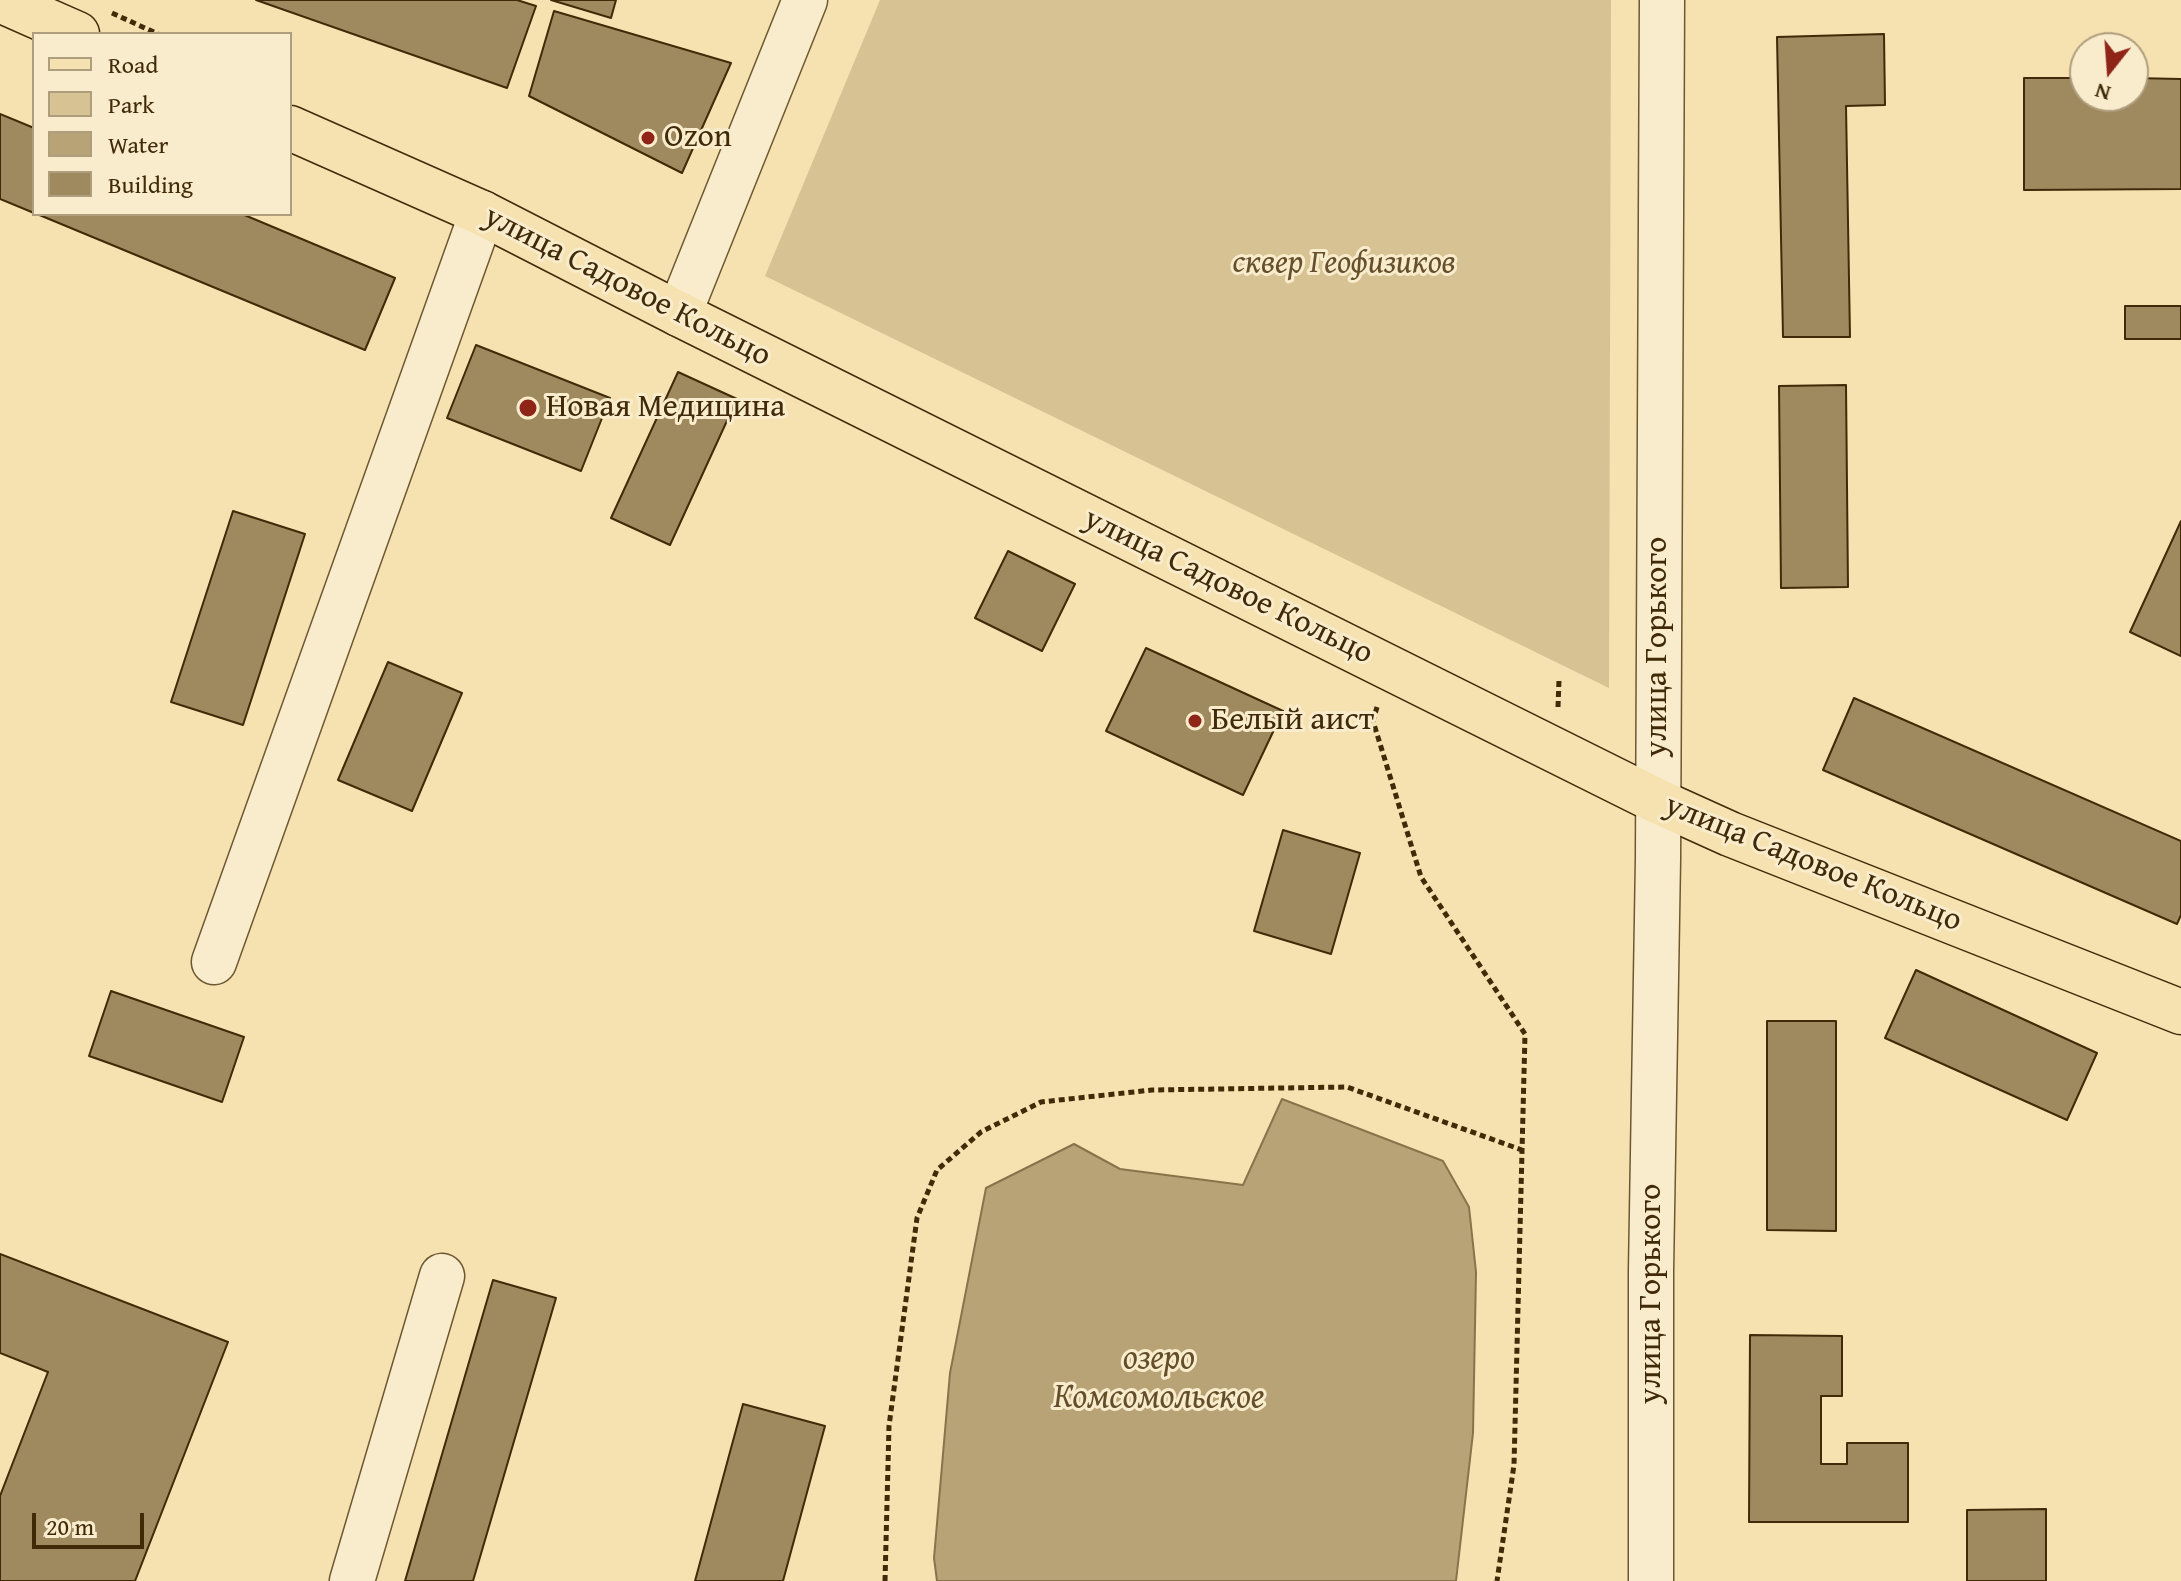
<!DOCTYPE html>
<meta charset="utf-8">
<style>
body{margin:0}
#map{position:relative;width:2181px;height:1581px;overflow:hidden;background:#f6e1b0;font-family:"Gentium Book Plus",serif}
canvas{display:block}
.legend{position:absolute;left:32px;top:32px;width:260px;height:184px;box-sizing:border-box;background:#f9eccc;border:2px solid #af9e7e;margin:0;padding:10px 14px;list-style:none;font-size:24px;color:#402a08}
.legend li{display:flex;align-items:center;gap:16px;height:40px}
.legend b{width:40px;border:2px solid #af9e7e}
.north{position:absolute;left:2069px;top:32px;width:80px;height:80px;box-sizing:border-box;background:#f9eccc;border:2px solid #af9e7e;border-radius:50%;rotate:197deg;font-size:22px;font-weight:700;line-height:32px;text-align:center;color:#402a08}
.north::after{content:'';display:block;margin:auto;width:28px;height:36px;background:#8f2418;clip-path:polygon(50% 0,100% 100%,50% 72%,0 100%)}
.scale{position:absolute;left:32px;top:1513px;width:112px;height:36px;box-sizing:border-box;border:4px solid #402a08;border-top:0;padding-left:10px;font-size:24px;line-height:28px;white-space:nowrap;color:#402a08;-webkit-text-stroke:6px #f9eccc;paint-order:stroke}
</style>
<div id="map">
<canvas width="2181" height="1581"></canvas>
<ul class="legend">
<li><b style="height:10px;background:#f6e1b0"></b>Road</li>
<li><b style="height:22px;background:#d7c293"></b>Park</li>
<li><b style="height:22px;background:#b8a377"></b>Water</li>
<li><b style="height:22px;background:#9f895f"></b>Building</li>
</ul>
<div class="north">N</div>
<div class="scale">20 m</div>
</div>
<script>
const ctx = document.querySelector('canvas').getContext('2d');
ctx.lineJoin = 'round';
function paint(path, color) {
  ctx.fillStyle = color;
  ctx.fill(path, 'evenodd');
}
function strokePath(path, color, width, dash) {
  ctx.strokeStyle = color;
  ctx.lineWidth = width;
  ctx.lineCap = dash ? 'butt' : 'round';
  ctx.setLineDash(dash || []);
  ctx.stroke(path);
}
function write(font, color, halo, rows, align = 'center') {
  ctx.font = font + ' "Gentium Book Plus",serif';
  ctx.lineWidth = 6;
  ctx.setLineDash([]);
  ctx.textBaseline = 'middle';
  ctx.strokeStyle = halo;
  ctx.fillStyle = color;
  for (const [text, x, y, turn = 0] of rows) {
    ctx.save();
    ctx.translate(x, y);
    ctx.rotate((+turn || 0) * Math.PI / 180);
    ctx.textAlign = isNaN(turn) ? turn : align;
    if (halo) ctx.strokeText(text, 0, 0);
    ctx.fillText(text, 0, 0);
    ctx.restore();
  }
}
paint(new Path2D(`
 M880,0H1611L1609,688L765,276Z`), '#d7c293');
const water = new Path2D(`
 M1282,1099L1443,1161L1469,1207L1476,1272L1473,1433L1456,1581H937L934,1558L950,1373L986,1188L1074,1144L1120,1169L1243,1185Z`);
paint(water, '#b8a377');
strokePath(water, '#88734b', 2);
const building = new Path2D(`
 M256,0H517L536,6L507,88Z
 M551,0H616L611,18Z
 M554,11L731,63L682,173L529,96Z
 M1884,34L1885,105L1846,106L1850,337H1783L1777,37Z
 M2024,78H2085V96H2133V78L2181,79V189L2024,190Z
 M0,114L34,128V213L0,199Z
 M37,214H242L395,278L365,350Z
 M2125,306H2181V339H2125Z
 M476,345L610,398L581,471L447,418Z
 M678,372L737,399L670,545L611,518Z
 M1846,385L1848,587L1781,588L1779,386Z
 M233,511L305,534L243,725L171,702Z
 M2181,521V656L2130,632Z
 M1008,551L1075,584L1042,651L975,618Z
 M1146,648L1283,711L1243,795L1106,731Z
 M388,662L462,693L412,811L338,780Z
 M1854,698L2181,841V915L2177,924L1823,770Z
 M1283,830L1360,853L1331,954L1254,931Z
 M1916,970L2097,1053L2067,1120L1885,1038Z
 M111,991L244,1037L222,1102L89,1056Z
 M1767,1021H1836V1231L1767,1230Z
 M0,1254L228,1342L135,1581H0V1496L48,1372L0,1353Z
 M493,1280L556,1298L473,1581H405Z
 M1750,1335L1842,1336V1396H1821V1464H1847V1443H1908V1522H1749Z
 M743,1404L825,1426L783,1581H695Z
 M2046,1509V1581H1967V1510Z`);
paint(building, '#9f895f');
strokePath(building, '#402a08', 2);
const minor = new Path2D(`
 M679,314L805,0
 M214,962L482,213
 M352,1581L442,1276
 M1651,1581V1271L1658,859L1662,0`);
const major = new Path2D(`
 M0,0L77,34
 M290,128L482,213L679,314L1657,801L1730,834L2181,1012`);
strokePath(minor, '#6e5832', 47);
strokePath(major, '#402a08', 47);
strokePath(new Path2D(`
 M112,13L158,34
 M1377,707L1373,721L1421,877L1525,1034L1514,1465L1497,1581
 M1558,707L1559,680
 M885,1581L889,1426L917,1218L937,1170L981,1132L1041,1102L1152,1090L1347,1087L1522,1150`), '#402a08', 5, [6, 4]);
strokePath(minor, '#f9eccc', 44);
strokePath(major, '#f6e1b0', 44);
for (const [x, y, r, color] of [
 [648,138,8,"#8f2418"],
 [528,408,10,"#8f2418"],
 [1195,721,8,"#8f2418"]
]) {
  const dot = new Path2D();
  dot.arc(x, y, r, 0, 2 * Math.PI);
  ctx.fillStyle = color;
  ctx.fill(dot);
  strokePath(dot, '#f9eccc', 3);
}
write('32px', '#402a08', '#f9eccc', [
 ["Ozon",664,138],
 ["Новая Медицина",546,408],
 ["Белый аист",1211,721]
], 'left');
write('italic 32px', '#66502b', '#f9eccc', [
 ["cквер Геофизиков",1344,264]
]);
write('32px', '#402a08', '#f9eccc', [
 ["улица Садовое Кольцо",627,287,27],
 ["улица Садовое Кольцо",1228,587,26],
 ["улица Горького",1658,647,-90],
 ["улица Садовое Кольцо",1813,864,22],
 ["улица Горького",1652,1294,-90]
]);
write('italic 34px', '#644e29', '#f9eccc', [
 ["озеро",1159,1359],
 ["Комсомольское",1159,1398]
]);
</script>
